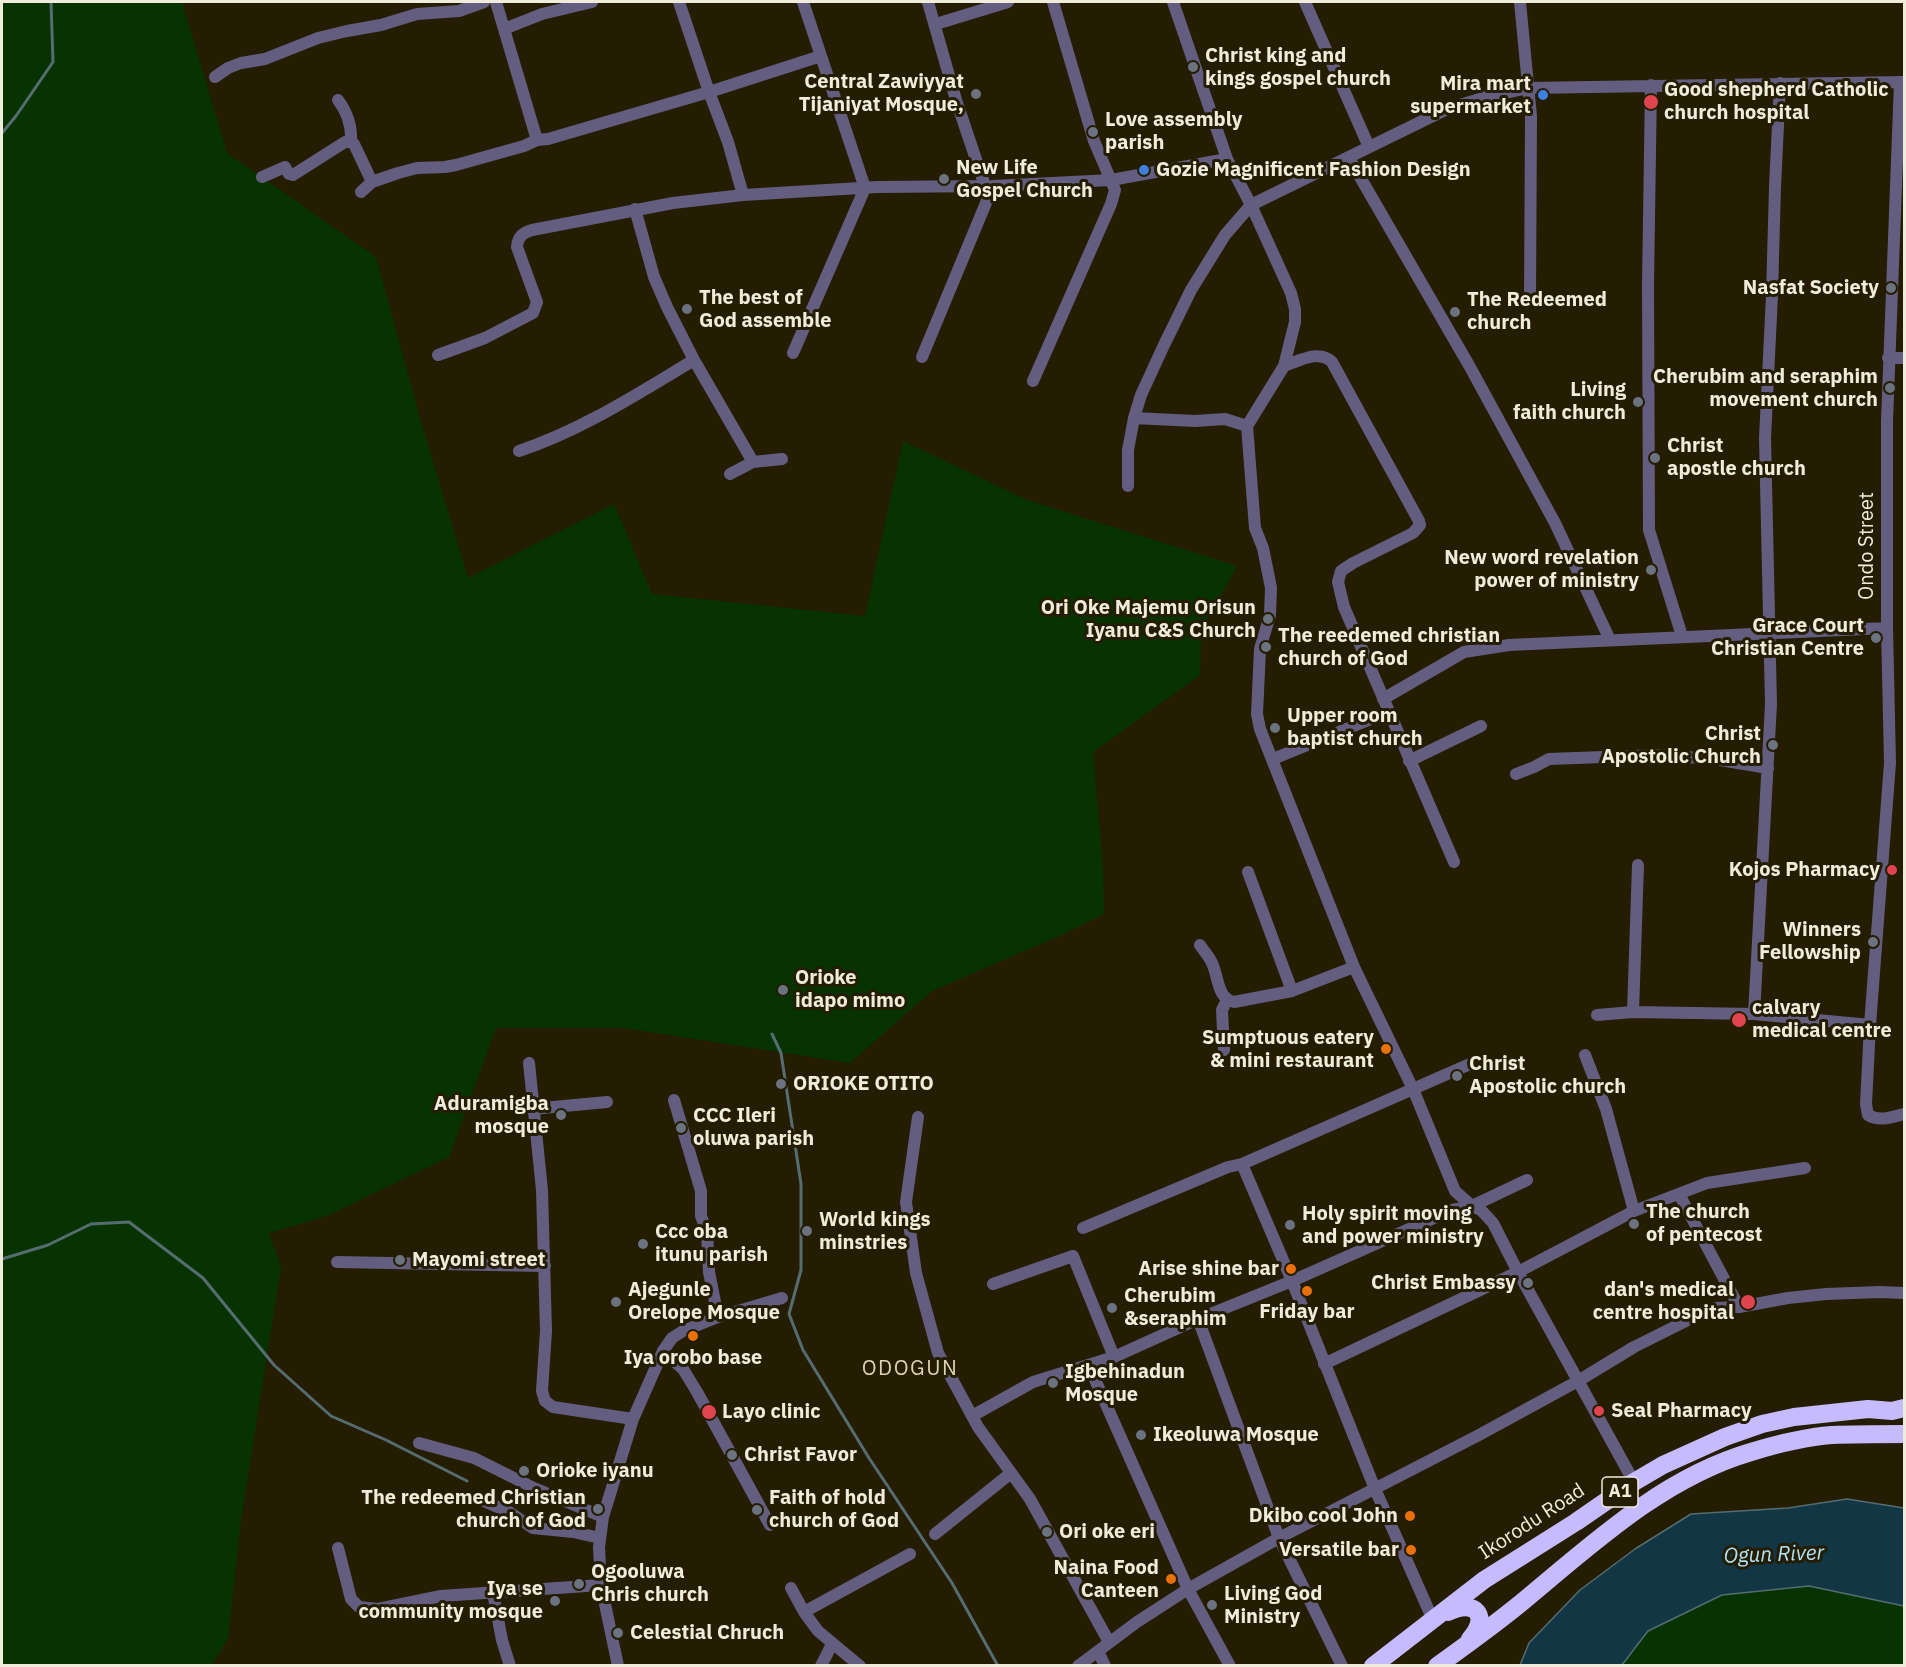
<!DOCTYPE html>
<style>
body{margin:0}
#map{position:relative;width:1906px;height:1667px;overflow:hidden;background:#241d01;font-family:"IBM Plex Sans",sans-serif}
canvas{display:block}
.frame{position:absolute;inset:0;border:3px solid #f0ecdb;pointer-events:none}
</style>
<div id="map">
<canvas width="1906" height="1667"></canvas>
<div class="frame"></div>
</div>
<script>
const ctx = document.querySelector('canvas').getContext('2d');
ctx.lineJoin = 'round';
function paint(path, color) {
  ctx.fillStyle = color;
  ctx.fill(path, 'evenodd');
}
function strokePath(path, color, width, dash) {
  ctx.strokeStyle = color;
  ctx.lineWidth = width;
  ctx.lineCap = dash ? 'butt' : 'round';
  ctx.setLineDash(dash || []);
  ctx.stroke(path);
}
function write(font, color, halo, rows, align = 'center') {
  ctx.font = font + ' "IBM Plex Sans",sans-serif';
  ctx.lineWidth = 6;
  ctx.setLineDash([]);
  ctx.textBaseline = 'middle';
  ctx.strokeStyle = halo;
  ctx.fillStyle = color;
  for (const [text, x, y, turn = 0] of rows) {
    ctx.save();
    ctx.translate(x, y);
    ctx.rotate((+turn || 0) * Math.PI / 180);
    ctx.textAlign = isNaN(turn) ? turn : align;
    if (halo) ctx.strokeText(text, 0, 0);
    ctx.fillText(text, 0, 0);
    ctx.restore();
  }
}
paint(new Path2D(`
 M2,2H182L227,153L376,257L421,422L468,578L614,504L652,594L865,616L903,441L1027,500L1237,566L1201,632L1200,675L1093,752L1103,868L1104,914L1059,936L932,991L850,1063L624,1028H496L449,1157L327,1216L269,1233L281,1267L241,1520L228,1638L212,1665L2,1666Z
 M1809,1586L1904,1606V1665L1622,1666L1648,1631L1722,1595Z`), '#073300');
const water = new Path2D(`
 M1847,1499L1904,1508V1606L1809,1586L1722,1595L1648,1631L1622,1665H1520L1529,1643L1580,1590L1635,1549L1691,1514L1788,1508Z`);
paint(water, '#123644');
strokePath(water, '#556d71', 1.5);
strokePath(new Path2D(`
 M2,133L16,116L53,62L51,2
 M772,1034L781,1053L801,1184V1270L789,1314L803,1350L869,1458L952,1583L998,1666
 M2,1259L48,1245L91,1224L129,1222L203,1278L274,1365L331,1416L386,1440L467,1481`), '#556d71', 3);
strokePath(new Path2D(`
 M496,2L537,140L548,139L709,92L821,56
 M679,2L709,92L728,142L743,195
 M928,2L956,100L985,186
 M1173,2L1227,159L1251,205L1291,293L1295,309V322L1284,366L1247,426L1255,528L1263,548L1271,588L1270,615L1260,649L1257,714L1260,729L1354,967L1413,1089L1455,1191L1472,1206L1481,1210L1493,1223L1518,1272L1634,1482
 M1305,2L1369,147
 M1520,2L1531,116L1530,301
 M936,24L1008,2
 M504,29L542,14L592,2
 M215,77L228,68L241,63L265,59L318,38L347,31L381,25L417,14L459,11L484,2
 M1900,82L1887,421V628L1890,763L1870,1025L1866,1104L1868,1115C1880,1122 1892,1117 1904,1114
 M1651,85L1648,285L1649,530L1682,636
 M338,100C347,112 352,126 351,142
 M1349,158L1470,367L1555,523L1610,640
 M262,177L285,167L289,174L293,175L345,142H351L354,144L372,182
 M361,192L372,182L398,173L417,168L445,167L456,165L524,146L537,140
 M635,209L654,277L667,307L694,360L753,462
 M793,353L865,188L803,2
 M438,355L485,338L533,313L537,302L517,247C518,237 522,233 532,230L673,203L743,195L877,187L993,186L1111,180L1227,159
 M922,357L993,186
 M1888,358H1904
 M1284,366C1299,361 1319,349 1332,362L1419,521L1420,525L1413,533L1353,563L1341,571L1338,582L1344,607L1454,862
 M1033,381L1111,204L1115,190L1094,141L1053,2
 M1134,418L1195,421L1225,419L1247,426
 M519,451C582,430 637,394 694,360
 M730,474L753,462L782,459
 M1128,486V450L1134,418L1141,395L1164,345L1191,290L1225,235L1251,205L1447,109L1486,97L1529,88L1904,82
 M1383,699L1464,652L1509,645L1887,628
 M1273,759L1388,712
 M1409,761L1481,726
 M1516,774L1534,767L1549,759L1658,755L1714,759L1768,768
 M1248,872L1292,991
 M1200,945C1203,950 1208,955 1211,961C1219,975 1216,998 1234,1002L1292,991L1354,967
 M1633,1012L1638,865
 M1754,1014L1771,704L1765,438L1772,295L1775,187L1780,83
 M1597,1015L1633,1012L1754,1014L1870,1025
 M1224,1050L1222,1010L1227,1000
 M1585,1055L1606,1109L1634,1211
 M529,1063L542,1190L546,1331L542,1391L545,1401L553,1407L633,1419
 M674,1100L701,1191V1216L707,1232L709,1272L718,1317
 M532,1109L607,1102
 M918,1117L906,1202L916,1273L938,1353L978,1427L1030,1499L1109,1642
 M1242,1164L1292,1281L1375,1489L1433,1620
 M1679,1194L1739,1307
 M1083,1228L1228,1167L1242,1164L1470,1064
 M337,1262L545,1266
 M993,1284L1073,1256L1114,1357
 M1198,1319L1279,1538L1342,1666
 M663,1351L683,1369L697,1392L770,1525
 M1324,1364L1518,1272L1634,1211L1707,1183L1805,1168
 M1089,1366L1188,1589L1230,1666
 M972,1416L1033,1382L1114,1357L1198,1319L1292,1281L1452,1210L1472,1206L1527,1180
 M419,1443L474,1458L534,1488L603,1517
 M477,1498L509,1512L533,1528L573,1532L600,1538
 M935,1534L1011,1473
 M338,1548L351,1599L359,1607L378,1609L441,1596L601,1585
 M791,1588L804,1612L910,1554
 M493,1593L502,1640L510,1666
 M804,1612L818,1631L860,1666
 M1098,1651L1105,1666
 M618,1666L601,1585L599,1547L603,1517L633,1419L663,1351L672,1338L683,1331L718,1317L782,1298
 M821,1666L832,1644
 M1078,1666L1137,1622L1188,1589L1279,1538L1479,1435L1578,1381L1634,1347L1694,1317L1716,1308L1739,1307L1788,1298L1826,1294L1880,1292L1904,1293`), '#635e7f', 12);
strokePath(new Path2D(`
 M1448,1612C1476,1598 1490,1617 1470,1639
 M1373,1666L1484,1580L1576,1522L1634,1482L1663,1465L1725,1437L1762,1424L1794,1417L1868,1409L1892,1411L1904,1408
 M1437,1666C1465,1646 1494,1625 1521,1603C1591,1545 1662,1478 1751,1452C1777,1444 1805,1437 1832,1435C1856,1434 1880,1434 1904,1434`), '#c6bbff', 18);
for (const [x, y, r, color] of [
 [1193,67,6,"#6b7280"],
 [976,94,6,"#6b7280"],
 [1543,95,6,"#3f7fe0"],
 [1651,102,8,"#e0444e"],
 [1093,132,6,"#6b7280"],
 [1144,170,6,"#3f7fe0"],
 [944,179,6,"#6b7280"],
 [1891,288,6,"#6b7280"],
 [687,309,6,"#6b7280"],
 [1455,312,6,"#6b7280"],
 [1890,388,6,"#6b7280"],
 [1638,402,6,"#6b7280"],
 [1655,458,6,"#6b7280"],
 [1651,570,6,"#6b7280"],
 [1268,619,6,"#6b7280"],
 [1876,638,6,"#6b7280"],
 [1266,647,6,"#6b7280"],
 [1275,728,6,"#6b7280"],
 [1773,745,6,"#6b7280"],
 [1892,870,6,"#e0444e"],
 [1873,942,6,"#6b7280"],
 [783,990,6,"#6b7280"],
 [1739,1020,8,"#e0444e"],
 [1386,1049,6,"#e8710a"],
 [1457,1076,6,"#6b7280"],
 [781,1084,6,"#6b7280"],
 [561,1115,6,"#6b7280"],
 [681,1128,6,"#6b7280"],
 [1634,1224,6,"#6b7280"],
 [1290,1225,6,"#6b7280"],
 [807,1231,6,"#6b7280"],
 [643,1244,6,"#6b7280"],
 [400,1260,6,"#6b7280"],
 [1291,1269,6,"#e8710a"],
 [1528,1283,6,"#6b7280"],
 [1307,1291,6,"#e8710a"],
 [616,1302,6,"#6b7280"],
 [1748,1302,8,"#e0444e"],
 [1112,1308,6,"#6b7280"],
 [693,1336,6,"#e8710a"],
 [1053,1383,6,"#6b7280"],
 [1599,1411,6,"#e0444e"],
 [709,1412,8,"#e0444e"],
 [1141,1435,6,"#6b7280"],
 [732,1455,6,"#6b7280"],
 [524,1471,6,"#6b7280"],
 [598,1509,6,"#6b7280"],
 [757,1510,6,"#6b7280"],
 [1410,1516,6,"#e8710a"],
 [1047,1532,6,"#6b7280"],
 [1411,1550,6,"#e8710a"],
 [1171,1579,6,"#e8710a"],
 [579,1584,6,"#6b7280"],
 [555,1601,6,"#6b7280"],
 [1212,1605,6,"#6b7280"],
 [618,1633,6,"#6b7280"]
]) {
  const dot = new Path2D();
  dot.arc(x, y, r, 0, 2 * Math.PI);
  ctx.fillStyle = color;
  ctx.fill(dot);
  strokePath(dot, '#241d01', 2);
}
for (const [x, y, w] of [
 [1620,1492,36]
]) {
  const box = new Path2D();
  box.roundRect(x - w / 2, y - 15, w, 30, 4.5);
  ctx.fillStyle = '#241d01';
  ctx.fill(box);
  strokePath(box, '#f0ecdb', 1.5);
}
write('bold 18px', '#f0ecdb', null, [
 ["A1",1620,1492]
]);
write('bold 20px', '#f0ecdb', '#241d01', [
 ["Christ king and",1205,56],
 ["kings gospel church",1205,79],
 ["Central Zawiyyat",964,82,"right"],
 ["Tijaniyat Mosque,",964,105,"right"],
 ["Mira mart",1531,84,"right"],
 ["supermarket",1531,107,"right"],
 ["Good shepherd Catholic",1664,90],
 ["church hospital",1664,113],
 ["Love assembly",1105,120],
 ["parish",1105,143],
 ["New Life",956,168],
 ["Gospel Church",956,191],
 ["Gozie Magnificent Fashion Design",1156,170],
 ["Nasfat Society",1879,288,"right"],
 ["The best of",699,298],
 ["God assemble",699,321],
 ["The Redeemed",1467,300],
 ["church",1467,323],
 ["Cherubim and seraphim",1878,377,"right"],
 ["movement church",1878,400,"right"],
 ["Living",1626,390,"right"],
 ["faith church",1626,413,"right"],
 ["Christ",1667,446],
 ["apostle church",1667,469],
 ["New word revelation",1639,558,"right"],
 ["power of ministry",1639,581,"right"],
 ["Ori Oke Majemu Orisun",1256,608,"right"],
 ["Iyanu C&S Church",1256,631,"right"],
 ["Grace Court",1864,626,"right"],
 ["Christian Centre",1864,649,"right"],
 ["The reedemed christian",1278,636],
 ["church of God",1278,659],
 ["Upper room",1287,716],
 ["baptist church",1287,739],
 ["Christ",1761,734,"right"],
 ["Apostolic Church",1761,757,"right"],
 ["Kojos Pharmacy",1880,870,"right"],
 ["Winners",1861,930,"right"],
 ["Fellowship",1861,953,"right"],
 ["Orioke",795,978],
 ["idapo mimo",795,1001],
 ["calvary",1752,1008],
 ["medical centre",1752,1031],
 ["Sumptuous eatery",1374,1038,"right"],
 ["& mini restaurant",1374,1061,"right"],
 ["Christ",1469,1064],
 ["Apostolic church",1469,1087],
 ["ORIOKE OTITO",793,1084],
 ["Aduramigba",549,1104,"right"],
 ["mosque",549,1127,"right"],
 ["CCC Ileri",693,1116],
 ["oluwa parish",693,1139],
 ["The church",1646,1212],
 ["of pentecost",1646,1235],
 ["Holy spirit moving",1302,1214],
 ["and power ministry",1302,1237],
 ["World kings",819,1220],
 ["minstries",819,1243],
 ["Ccc oba",655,1232],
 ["itunu parish",655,1255],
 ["Mayomi street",412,1260],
 ["Arise shine bar",1279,1269,"right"],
 ["Christ Embassy",1516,1283,"right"],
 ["Ajegunle",628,1290],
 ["Orelope Mosque",628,1313],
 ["dan's medical",1734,1290,"right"],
 ["centre hospital",1734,1313,"right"],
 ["Cherubim",1124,1296],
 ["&seraphim",1124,1319],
 ["Friday bar",1307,1312,"center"],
 ["Iya orobo base",693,1358,"center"],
 ["Igbehinadun",1065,1372],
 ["Mosque",1065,1395],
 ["Seal Pharmacy",1611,1411],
 ["Layo clinic",722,1412],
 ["Ikeoluwa Mosque",1153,1435],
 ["Christ Favor",744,1455],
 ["Orioke iyanu",536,1471],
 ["The redeemed Christian",586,1498,"right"],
 ["church of God",586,1521,"right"],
 ["Faith of hold",769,1498],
 ["church of God",769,1521],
 ["Dkibo cool John",1398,1516,"right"],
 ["Ori oke eri",1059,1532],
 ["Versatile bar",1399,1550,"right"],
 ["Naina Food",1159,1568,"right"],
 ["Canteen",1159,1591,"right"],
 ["Ogooluwa",591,1572],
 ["Chris church",591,1595],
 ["Iya se",543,1589,"right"],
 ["community mosque",543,1612,"right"],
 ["Living God",1224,1594],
 ["Ministry",1224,1617],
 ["Celestial Chruch",630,1633]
], 'left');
write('20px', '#f0ecdb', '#241d01', [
 ["Ondo Street",1867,546,-90],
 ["Ikorodu Road",1532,1522,-33]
]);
ctx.letterSpacing = '1.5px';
write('21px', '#dbd3b1', '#241d01', [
 ["ODOGUN",910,1369]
]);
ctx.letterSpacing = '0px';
write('italic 21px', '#b0e2f8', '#241d01', [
 ["Ogun River",1774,1555,-2]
]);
</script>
